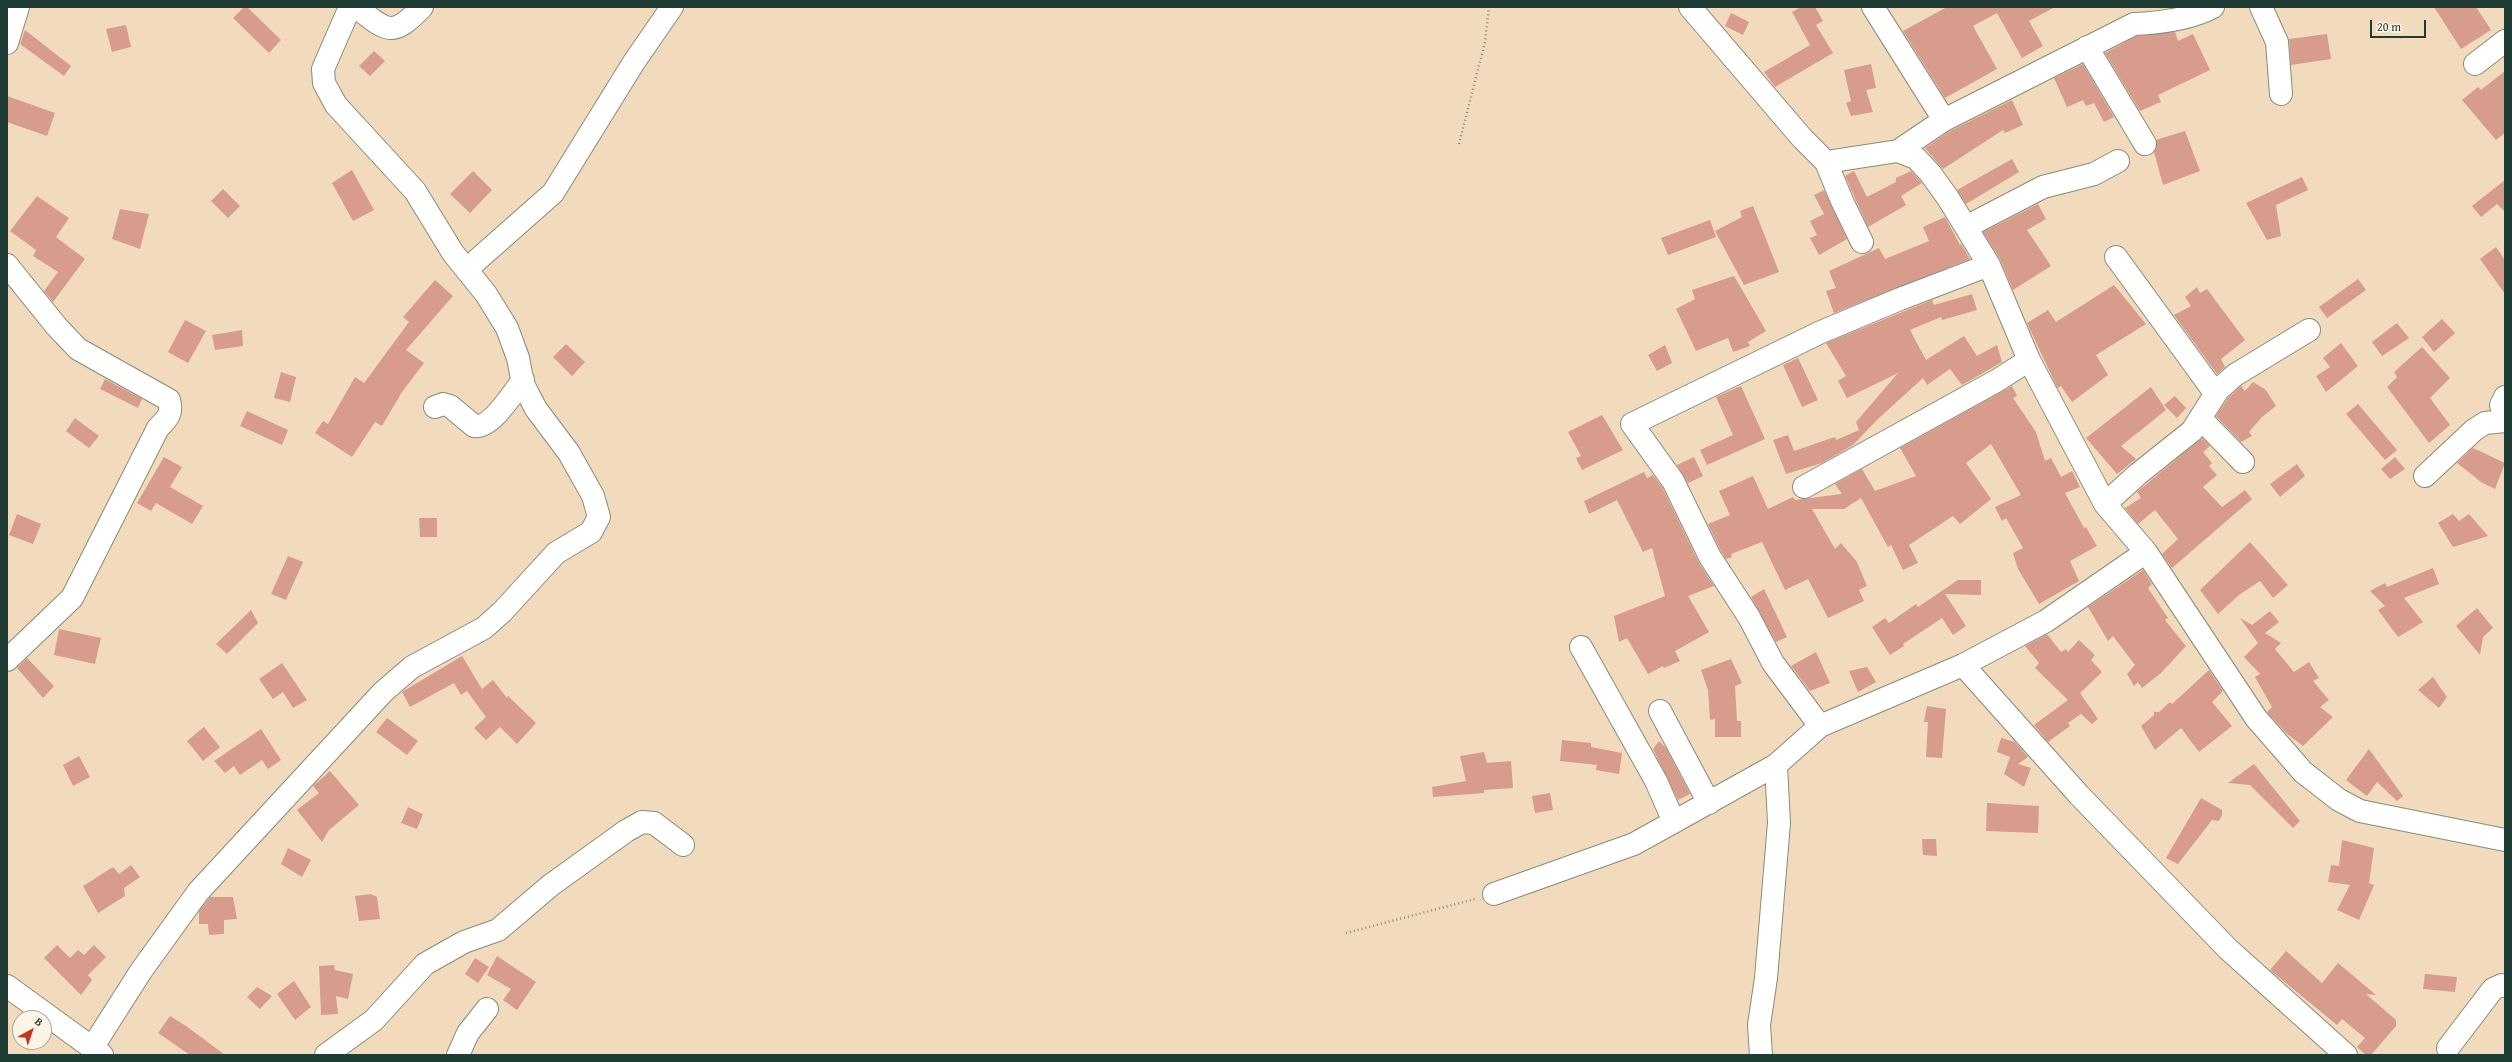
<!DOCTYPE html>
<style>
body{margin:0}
#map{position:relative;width:2512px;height:1062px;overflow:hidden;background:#f2dbbc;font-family:"Gentium Book Plus",serif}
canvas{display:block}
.frame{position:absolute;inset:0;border:8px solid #1f3d34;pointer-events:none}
.north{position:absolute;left:12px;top:1010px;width:40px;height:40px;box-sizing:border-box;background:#fcf5e5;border:1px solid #a4ab9e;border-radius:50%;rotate:40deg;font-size:11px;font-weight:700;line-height:16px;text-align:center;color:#1f3d34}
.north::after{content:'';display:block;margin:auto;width:14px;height:18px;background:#c8321e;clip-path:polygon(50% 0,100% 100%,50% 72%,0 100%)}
.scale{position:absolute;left:2370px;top:20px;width:56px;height:18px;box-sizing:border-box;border:2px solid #1f3d34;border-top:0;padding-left:5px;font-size:12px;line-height:14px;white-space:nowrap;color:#1f3d34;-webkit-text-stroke:3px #fcf5e5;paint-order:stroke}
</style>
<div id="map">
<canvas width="2512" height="1062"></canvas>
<div class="frame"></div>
<div class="north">B</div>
<div class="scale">20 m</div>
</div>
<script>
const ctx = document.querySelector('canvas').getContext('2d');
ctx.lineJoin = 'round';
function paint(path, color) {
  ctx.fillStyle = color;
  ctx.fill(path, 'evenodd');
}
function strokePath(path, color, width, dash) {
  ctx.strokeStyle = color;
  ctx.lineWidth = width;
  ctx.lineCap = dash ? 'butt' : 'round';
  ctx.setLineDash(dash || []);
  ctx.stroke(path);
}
paint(new Path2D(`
 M244,7H247L281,40L269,53L233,18Z
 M1801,7H1815L1823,21L1816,25L1833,53L1775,87L1764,72L1810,45L1792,12Z
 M1947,7H2055L2029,21L2043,46L2022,58L1997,13L1973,26L1997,69L1945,98L1903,31Z
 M2434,7H2476L2491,30L2461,49Z
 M1731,13L1749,22L1743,35L1725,26Z
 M126,25L131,47L112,52L106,29Z
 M25,30L71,66L64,76L20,44Z
 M2175,32L2178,41L2193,34L2210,70L2158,95L2161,102L2140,111L2105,53L2137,36Z
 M2327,34L2331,59L2291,65L2289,39Z
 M374,51L385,61L370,76L359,66Z
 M1871,64L1876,88L1866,90L1873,112L1851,116L1846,103L1851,101L1844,70Z
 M2083,64L2114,117L2104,122L2094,103L2086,106L2083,100L2067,107L2054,78Z
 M2505,71V133L2496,140L2462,100L2478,87L2481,90Z
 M7,96L55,113L47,136L7,122Z
 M2012,100L2023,125L2005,133L2003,130L1943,169L1925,148L1950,131Z
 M2185,131L2200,171L2163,185L2154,152L2156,140Z
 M2012,159L2019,172L1966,204L1957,190Z
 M352,170L374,210L353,221L332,183Z
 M473,171L492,190L470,213L450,194Z
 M1854,171L1867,197L1896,182V178L1911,171L1922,183L1901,196L1906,205L1868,227L1845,176Z
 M2302,177L2308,190L2276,205L2281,236L2267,240L2246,203Z
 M2505,180V212L2497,204L2481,217L2472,206Z
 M223,189L240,206L228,218L211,201Z
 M1824,190L1847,239L1819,255L1810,238L1817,235L1810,221L1824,214L1814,195Z
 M37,196L69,218L56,237L85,259L53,302L44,291L58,272L33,256L36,250L10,231Z
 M2038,204L2046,219L2027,230L2051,266L2013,290L2000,259L1983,232Z
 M1753,206L1779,272L1744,285L1715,231L1742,217L1740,211Z
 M120,209L149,214L140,249L112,239Z
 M1945,217L1960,245L1961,244L1970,259L1834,313L1826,291L1836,288L1829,271L1879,248L1885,259L1929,241L1923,227Z
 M1710,220L1716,237L1668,255L1661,238Z
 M2496,247L2505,260V294L2480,259Z
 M1734,276L1766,331L1748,342L1750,346L1733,352L1728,338L1696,351L1676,309L1695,299L1692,290Z
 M2358,279L2366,290L2327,318L2319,307Z
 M435,280L453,296L406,350L424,363L402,392L382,426L375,422L352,457L315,433L323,421L328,424L355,377L364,383L409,322L403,317Z
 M2114,285L2146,324L2096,355L2108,375L2072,402L2061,386L2058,388L2056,385L2027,323L2048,310L2056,322Z
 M2197,287L2200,293L2207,289L2245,340L2221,359L2225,367L2217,374L2174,315L2191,306L2185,297Z
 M1972,294L1977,310L1942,320L1941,317L1910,330L1926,360L1964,336L1977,356L1997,345L2002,362L1962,385L1950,369L1927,385L1923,378L1878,419L1853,445L1822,463L1786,474L1773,440L1788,435L1794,451L1835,437L1836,440L1859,430L1856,422L1898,373L1847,398L1838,381L1846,376L1826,343L1932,300L1934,305Z
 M2442,319L2455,333L2434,352L2422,337Z
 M185,320L206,331L188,363L168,352Z
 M2397,323L2409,338L2382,356L2372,342Z
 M242,330L243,346L215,350L212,335Z
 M2341,343L2358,366L2326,392L2316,376L2330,367L2323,358Z
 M566,344L585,362L572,376L553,357Z
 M1665,345L1672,363L1657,371L1648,355Z
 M2422,347L2450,378L2430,398L2450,425L2429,443L2387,387L2397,377L2394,372Z
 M1798,358L1818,400L1802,407L1783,365Z
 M281,372L296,377L290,402L274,398Z
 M105,379L142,399L138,408L100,389Z
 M2253,382L2266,390L2276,406L2262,417L2249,432L2252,436L2241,442L2216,416L2228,398L2241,386L2245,391Z
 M1741,386L1765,439L1707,465L1700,450L1733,435L1716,397Z
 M2012,386L2017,396L2013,398L2036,432L2045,461L2051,458L2061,477L2072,471L2080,487L2065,493L2084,528L2086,527L2097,546L2070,561L2079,581L2039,604L2018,569L2013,553L2023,548L2006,518L2002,521L1995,507L2021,495L1991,444L1966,463L1991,499L1960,524L1953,516L1909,545L1918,563L1903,570L1891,545L1888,547L1861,498L1844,509H1812L1835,549L1841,543L1857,562L1867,586L1859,590L1864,601L1828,618L1808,579L1785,590L1762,542L1731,554L1732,557L1726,559L1721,551L1708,524L1730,515L1719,491L1753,476L1768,509L1793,497L1795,500L1842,494L1835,484L1862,469L1875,491L1916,476L1900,448Z
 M2151,387L2166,410L2121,446L2136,459L2117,474L2086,438Z
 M2175,396L2186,408L2177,418L2164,405Z
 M2358,404L2397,450L2385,460L2346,414Z
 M247,411L288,430L282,445L240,426Z
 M1602,415L1623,450L1582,470L1576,458L1581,456L1568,432Z
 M75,418L99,436L89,448L66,431Z
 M2202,438L2210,446L2203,452L2212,463L2209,466L2217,475L2203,487L2222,507L2245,490L2252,499L2172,568L2162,554L2178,539L2155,510L2138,524L2125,508L2141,498L2137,492Z
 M2473,448L2505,463L2495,489L2481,482L2457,463Z
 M164,457L182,467L170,487L203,506L192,524L156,503L151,511L137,503Z
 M1694,457L1703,476L1688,483L1677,465Z
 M2395,457L2405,469L2390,479L2381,469Z
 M2297,464L2305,476L2280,497L2270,484Z
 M1644,472L1647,478L1653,475L1662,487L1699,563L1714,586L1688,596L1709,632L1675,651L1680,661L1664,668L1663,666L1648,674L1627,638L1619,642L1614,616L1665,596L1652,548L1643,552L1617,500L1589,514L1584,501Z
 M17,514L41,524L33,544L9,535Z
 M2453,514L2459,521L2469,514L2488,536L2453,547L2438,523Z
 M419,518H437V537H420Z
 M2250,542L2288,585L2273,598L2260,581L2239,595L2218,614L2200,590Z
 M288,556L303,562L286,600L271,594Z
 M2433,568L2439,584L2404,598L2423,622L2398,637L2378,610L2385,606L2370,591L2385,583L2387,587Z
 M2143,570L2152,584L2148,588L2168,618L2165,620L2186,646L2161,673L2142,688L2138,682L2134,686L2127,674L2135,665L2113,636L2108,641L2088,607Z
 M1958,580H1981V595L1945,594L1966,626L1953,635L1942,618L1903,644L1904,646L1890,655L1872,627L1885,618L1889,623L1916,604L1918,607Z
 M1764,589L1787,637L1776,642L1751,597Z
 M2477,608L2493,628L2483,637L2480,655L2456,626Z
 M251,610L258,623L227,654L216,644Z
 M2270,611L2279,622L2265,633L2281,643L2275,649L2294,672L2309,662L2319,678L2313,681L2329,700L2320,707L2333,717L2303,746L2286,733L2267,712L2272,707L2255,677L2260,674L2244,657L2258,643L2240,618L2252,625Z
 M59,629L101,638L95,664L54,655Z
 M2047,634L2061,652L2066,649L2068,652L2079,640L2095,655L2091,660L2102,672L2080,693L2098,719L2092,724L2081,714L2068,723L2070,726L2048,742L2034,725L2068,700L2035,668L2039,663L2025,646Z
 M1816,652L1830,683L1810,691L1791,666Z
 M462,656L482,689L493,680L507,698L508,696L536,723L517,744L500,727L486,740L474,728L486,717L467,691L461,695L454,683L410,707L402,692Z
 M27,658L54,686L43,698L17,668Z
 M1731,659L1742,683L1735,686L1737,721H1741V737H1715V719L1710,720L1708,690L1701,670Z
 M282,663L307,700L293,708L283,692L273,699L259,679Z
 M1867,667L1876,682L1858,692L1849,671Z
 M2209,670L2223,691L2212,702L2232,726L2199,752L2181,728L2155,750L2141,726L2154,715V712H2159L2170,702L2172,704Z
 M2433,677L2447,697L2439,708L2418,690Z
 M1927,706L1946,709L1942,758L1926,757L1928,722H1924Z
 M387,718L418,741L407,755L376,732Z
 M204,727L220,747L203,761L187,741Z
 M261,729L281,760L268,769L262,760L240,775L234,766L225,773L214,761Z
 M2001,738L2015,742L2028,757L2018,764L2031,768L2024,787L2004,774L2010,757L1997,752Z
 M1562,740L1591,743V747L1622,753L1619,774L1596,770L1597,765L1560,761Z
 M1659,741L1666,748L1690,794L1678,800L1653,749Z
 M2369,749L2403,796L2397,801L2377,782L2367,796L2346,780Z
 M1484,752L1487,763L1511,761L1513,788L1484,790V793L1433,797L1432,787L1466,781L1460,756Z
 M79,756L90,777L73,786L63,765Z
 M2254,764L2300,821L2293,828L2250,785L2228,783Z
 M330,771L359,805L329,830L322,842L297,810L319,793L313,786Z
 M1550,793L1553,810L1535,813L1532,796Z
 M2201,798L2222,810V815L2219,821L2212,820L2178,864L2166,858Z
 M1987,803L2039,806L2038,833L1986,831Z
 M408,807L423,814L417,829L401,823Z
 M1922,839H1936L1937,856L1923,855Z
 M2342,840L2374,848L2369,883L2374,885L2359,920L2337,910L2350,885L2328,882L2331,865L2339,866Z
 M288,848L311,860L302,877L281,864Z
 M131,865L140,877L124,888L125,896L98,913L83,886L113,867L119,874Z
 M371,894L377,897L380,919L359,921L355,896Z
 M210,897H233L237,919L224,920V934L209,935L208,924H199V911Z
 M57,945L70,958L78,950L84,955L94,945L106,957L88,975L92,980L81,995L44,958Z
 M2286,951L2322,983L2338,963L2376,995L2366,994L2396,1020V1026L2371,1055H2366L2357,1047L2365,1038L2342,1019L2337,1025L2270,970Z
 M497,956L536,982L517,1010L503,1000L511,989L487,975Z
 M475,958L489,967L478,983L465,974Z
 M334,965L335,970L353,974L348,999L336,996L338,1014L321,1015L319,966Z
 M2425,974L2457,977L2455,992L2423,989Z
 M294,981L311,1007L295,1020L277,994Z
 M257,987L272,996L260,1009L247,997Z
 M170,1016L186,1026L225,1055H190L158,1033Z`), '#d79c8c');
const minor = new Path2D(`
 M356,7C388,32 392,38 422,7
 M1690,7L1802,138L1826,162L1898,151L1916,158L1930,173L1948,198L1989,265L2029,360L2105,504L2146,552L2256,718L2303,772L2339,800L2360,811L2505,840
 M1873,7L1944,120
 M2261,7L2277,42L2281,94
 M7,43L18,7
 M2087,47L2145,144
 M2475,64L2505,41
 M1898,151L1944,120L2134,24C2159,23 2190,19 2213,7
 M1826,162L1842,201L1862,242
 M1966,227L2043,187L2094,174L2118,161
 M2116,257L2215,393
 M7,265L57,327L78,349L169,400C173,414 167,419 158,428L72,598L7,660
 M467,269L553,193L634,62L672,7
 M2505,397L2501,405L2505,421
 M435,407L443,404L450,406L474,426C491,429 513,393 523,380
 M2201,419L2243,462
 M2425,476L2474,430L2485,423L2505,421
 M1804,487L1998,380L2029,360
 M2105,504L2138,474L2192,431L2218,390L2235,375L2309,330
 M1581,647L1656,781L1674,822
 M1963,665L2079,795L2228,949L2346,1055
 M1660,711L1709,803
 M1820,726L1773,663L1749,617L1710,557L1673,481L1632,424L1821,332L1900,299L1989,265
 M1494,894L1634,844L1776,765L1820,726L1963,665L2046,621L2146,552
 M7,986L102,1055
 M92,1048L141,971L198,892L383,692L412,667L484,628L502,612L556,553L591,532L599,517L593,496L569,453L536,409L523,384L518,358L507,328L486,294L453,253L415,191L336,105L324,83L323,69L350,7
 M2448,1048L2493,989L2502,985L2505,986
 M326,1055L374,1020L425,964L464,942L498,930L551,885L626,831L642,822L654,823L683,845
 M458,1055L468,1033L487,1009
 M1761,1055L1759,1025L1766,978L1779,823L1776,765`);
strokePath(minor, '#888c78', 24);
strokePath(new Path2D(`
 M1459,144L1485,42L1489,7
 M1346,933L1475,899`), '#888c78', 2.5, [1, 3]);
strokePath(minor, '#fff', 22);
</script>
